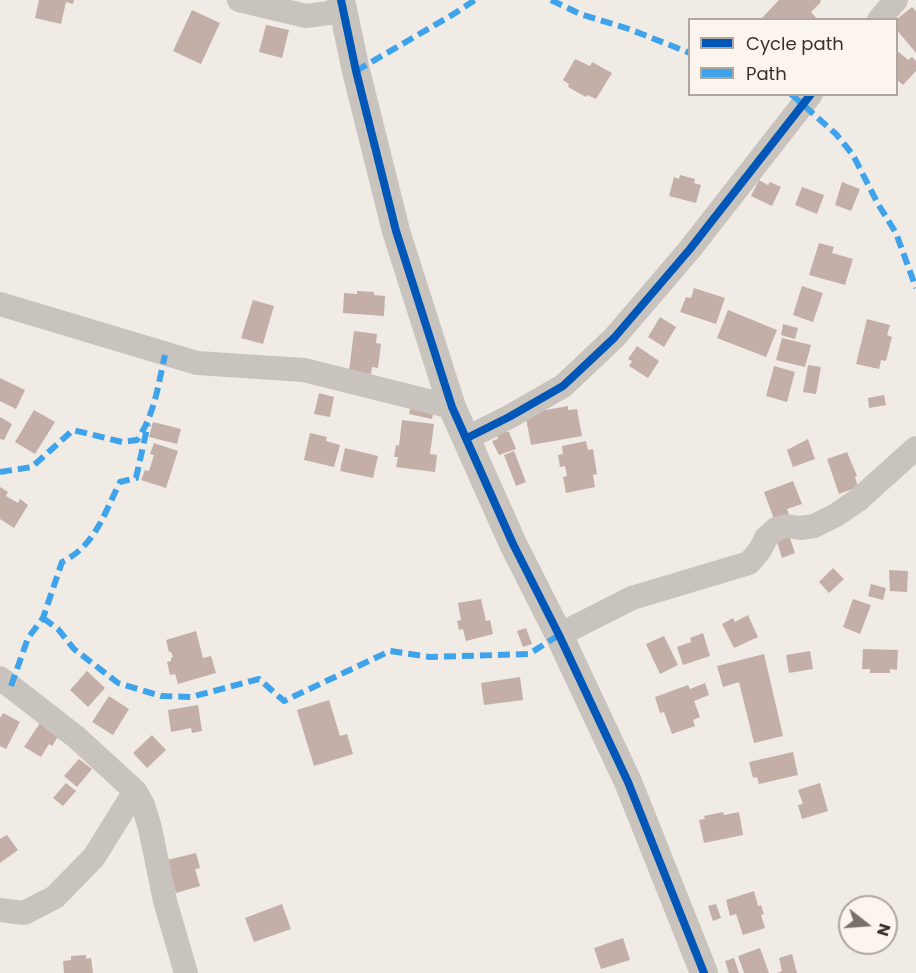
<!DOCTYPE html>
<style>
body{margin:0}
#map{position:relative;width:916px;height:973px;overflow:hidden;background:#f0ebe5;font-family:Poppins,sans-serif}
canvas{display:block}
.legend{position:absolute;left:688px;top:18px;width:210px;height:78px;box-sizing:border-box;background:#fbf5ee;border:2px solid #aea6a0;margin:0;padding:8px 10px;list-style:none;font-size:18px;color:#3b302b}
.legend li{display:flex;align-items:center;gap:12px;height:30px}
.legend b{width:30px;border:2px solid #aea6a0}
.north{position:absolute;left:838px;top:895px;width:60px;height:60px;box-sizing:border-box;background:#fbf5ee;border:2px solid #aea6a0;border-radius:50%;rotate:107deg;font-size:16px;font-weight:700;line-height:24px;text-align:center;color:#3b302b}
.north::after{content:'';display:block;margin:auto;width:21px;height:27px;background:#7a716c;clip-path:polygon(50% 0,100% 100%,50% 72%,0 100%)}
</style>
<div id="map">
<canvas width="916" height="973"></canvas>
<ul class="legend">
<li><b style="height:8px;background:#0057b8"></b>Cycle path</li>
<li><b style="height:8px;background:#3fa3eb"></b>Path</li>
</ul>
<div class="north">N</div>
</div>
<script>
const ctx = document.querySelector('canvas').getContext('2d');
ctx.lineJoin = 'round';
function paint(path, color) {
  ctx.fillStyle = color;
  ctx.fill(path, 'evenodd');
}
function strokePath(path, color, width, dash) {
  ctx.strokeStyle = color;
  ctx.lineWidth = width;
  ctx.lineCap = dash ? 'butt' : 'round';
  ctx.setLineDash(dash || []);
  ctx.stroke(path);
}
paint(new Path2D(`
 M39,0H74L73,4L66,2L61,24L35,18Z
 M779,0H820L821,2L811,12L818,20H760Z
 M912,7L916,11V53L896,29V20Z
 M192,10L220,23L201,64L173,51Z
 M266,25L289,30L282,58L259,52Z
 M899,52L908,60L912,57L916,61V71L903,85L896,79V54Z
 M575,59L590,66L592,62L612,73L596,99L587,95L586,97L568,87L569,84L563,80Z
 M680,175L695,179L694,183L701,185L696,203L669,196L674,177L679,179Z
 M759,180L768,185L770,182L781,187L772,206L751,196Z
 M842,182L860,189L851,211L835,205Z
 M802,187L824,195L817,214L795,205Z
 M819,243L834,247L832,253L853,259L845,285L809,275Z
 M802,286L823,293L813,322L793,315Z
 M694,288L725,298L716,324L680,312L686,297L691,298Z
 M357,291L374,292V295L385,296L384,316L343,313L344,293L357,294Z
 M253,300L274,306L263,344L241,338Z
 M728,310L777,330L766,357L717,338Z
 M660,317L676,327L664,347L648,337Z
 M867,319L890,325L887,335L892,337L886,361L881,360L879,369L856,364Z
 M783,324L798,328L795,339L781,335Z
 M354,331L377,334L376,343L381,344L378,368L372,367L371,374L349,371Z
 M782,338L811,345L805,367L776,360Z
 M637,346L659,361L648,378L629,366L632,361L628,359Z
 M808,365L821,367L816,394L803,392Z
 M774,366L795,372L787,402L766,396Z
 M0,378L25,390L16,409L0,401Z
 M319,393L334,397L330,417L314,414Z
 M884,395L886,405L869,408L868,398Z
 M411,404L434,409L432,419L409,414Z
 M568,406V410L577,409L582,436L531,445L526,418L534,417V412Z
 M34,410L55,422L35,454L15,442Z
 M0,417L12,424L4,440L0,439Z
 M402,420L434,424L430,454L437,455L435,472L396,467L398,457H394L396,445L399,446Z
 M153,422L181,429L177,444L149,437Z
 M505,427L507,432H509L516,449L499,455L492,441L498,439L496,431Z
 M310,433L327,437L326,441L340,445L334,467L304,460Z
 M808,439L815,459L793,467L787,450Z
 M586,441L588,450L593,449L597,474L593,475L595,487L566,493L563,477L567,476L565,466L560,467L558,455L563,454L562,446Z
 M154,443L178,451L166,488L141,480L145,470L149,471L154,455L150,454Z
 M345,448L378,456L373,478L340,471Z
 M514,451L526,482L516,486L504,455Z
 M847,452L857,476L855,477L858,487L839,494L827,459Z
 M793,481L802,504L787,509L789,514L774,519L764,492Z
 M0,487L8,492L6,496L18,503L20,499L28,505L14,528L0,519Z
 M788,532L795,553L782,558L775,536Z
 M833,568L844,579L829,593L819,582Z
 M889,570L908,571L907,592L890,591Z
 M871,584L886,588L883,600L868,596Z
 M481,599L486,621L490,620L493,634L466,641L463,629L459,630L457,621L461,620L458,603Z
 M853,599L871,605L860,634L843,627Z
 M748,615L758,637L734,648L722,624L733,618L735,622Z
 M526,628L532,644L523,647L517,631Z
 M196,631L203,658L211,656L216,673L178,684L175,674L170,675L167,662L171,661V658L173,657L171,652H169L166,640Z
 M703,633L710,656L683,665L677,647L691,642L690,638Z
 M664,636L678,665L660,674L646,644Z
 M863,649L898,650L897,670L890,669V673H870V669H862Z
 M810,651L813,669L789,673L786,655Z
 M764,654L783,736L754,743L739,682L723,687L717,666Z
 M87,671L105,688L88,707L70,690Z
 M520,677L523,700L484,705L481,683Z
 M705,683L709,695L694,701L700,717L693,720L695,726L672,734L664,712L660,713L655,697L688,685L690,689Z
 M109,696L129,709L113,735L92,722Z
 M329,700L340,736L347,734L353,754L314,766L297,710Z
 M198,705L202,731L192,733L191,728L171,732L168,710Z
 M3,713L20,722L6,749L0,746V718Z
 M40,723L59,735L52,746L49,744L41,757L24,747Z
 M152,735L166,750L147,768L133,753Z
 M793,752L798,775L759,784L757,777L753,778L749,762Z
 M79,759L92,769L77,787L64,776Z
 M66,783L76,791L63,806L53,798Z
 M820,783L828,811L802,819L798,805L803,804L798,790Z
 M723,812L724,815L739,812L743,835L704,843L699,820L705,819L704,816Z
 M7,835L18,850L0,863V839Z
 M196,853L200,868L195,869L200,886L176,893L167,860Z
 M754,891L758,906L761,905L764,914L761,915L765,928L743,935L736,914L730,916L726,900Z
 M282,904L291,929L254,942L245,918Z
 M716,904L721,918L713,921L708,906Z
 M623,938L630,960L601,969L594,948Z
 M760,948L769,973H744L738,956Z
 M792,954L797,973H777L782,971L779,958Z
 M86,955V959L91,958L93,973H64L63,961L71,960V956Z
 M734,958L739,973H729L725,961Z`), '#c3afa7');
strokePath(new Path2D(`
 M239,0L306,16L343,11
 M879,20L896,0
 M0,304L197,363L304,370L452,407
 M467,438L509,417L563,386L614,338L690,249L811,94
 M559,635L632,598L749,563L760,550L766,538L776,529L787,526L800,528L814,526L836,515L858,500L916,448
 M0,678L76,737L135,791L143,805L150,828L165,901L186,973
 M0,910L24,913L55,897L94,857L135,791`), '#c9c3be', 24);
strokePath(new Path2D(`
 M341,0L356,71L396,231L452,407L513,544L559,635L628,782L704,973`), '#c9c3be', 28);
strokePath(new Path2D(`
 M551,0L580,14L629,29L690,53
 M356,71L452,15L475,0
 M791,94L836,134L853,155L878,204L896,233L916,288
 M0,472L32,467L73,430L122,442L137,440C155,414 158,385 165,355
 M43,618L58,629L74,649L118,683L161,696L191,697L259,679L284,701L390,651L430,657L529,654L559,635
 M11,686L28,638L43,618L62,562C95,546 104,514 120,482L136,478L148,424`), '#3fa3eb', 6, [12, 6]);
strokePath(new Path2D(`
 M341,0L356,71L396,231L452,407L513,544L559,635L628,782L704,973
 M467,438L509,417L563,386L614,338L690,249L811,94`), '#0057b8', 8);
</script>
